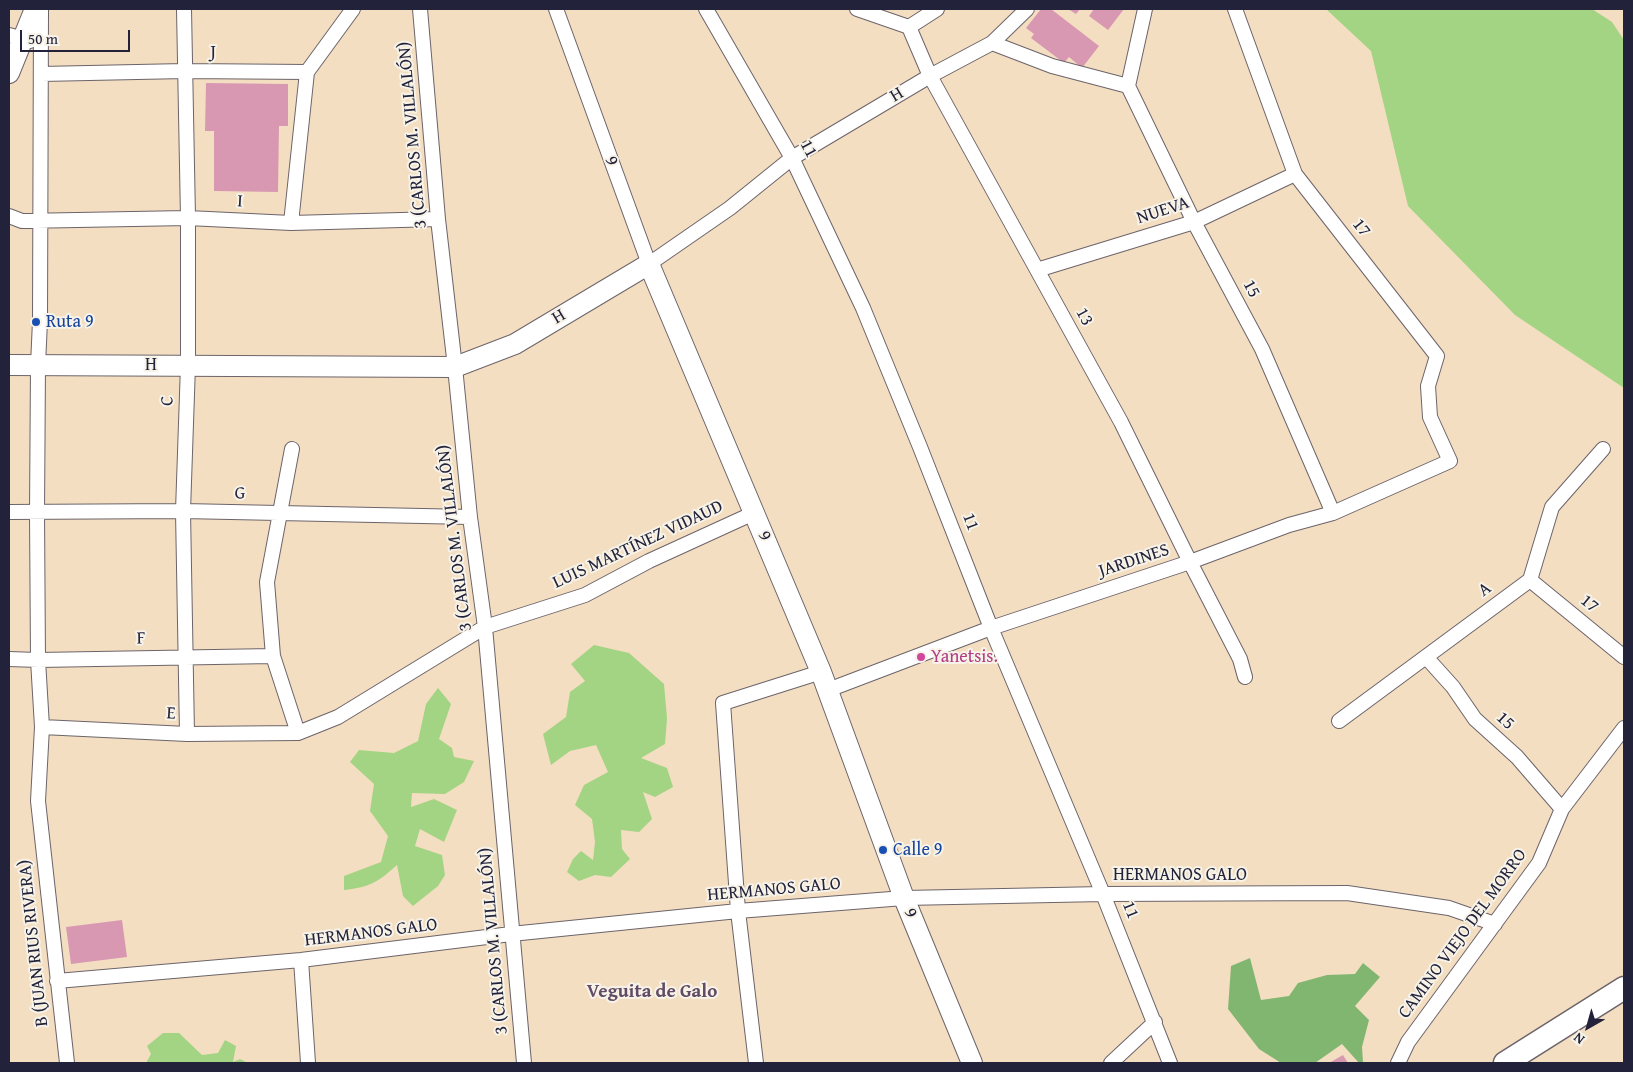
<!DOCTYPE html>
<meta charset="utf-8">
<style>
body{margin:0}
#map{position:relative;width:1633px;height:1072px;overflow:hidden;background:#f4dec1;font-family:"Gentium Book Plus",serif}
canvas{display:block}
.frame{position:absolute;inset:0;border:10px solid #22223b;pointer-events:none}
.north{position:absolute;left:1563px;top:1002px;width:50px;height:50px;-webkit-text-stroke:4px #f7f3e8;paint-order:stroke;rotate:218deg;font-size:14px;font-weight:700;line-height:20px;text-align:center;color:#22223b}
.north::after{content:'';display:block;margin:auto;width:18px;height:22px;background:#22223b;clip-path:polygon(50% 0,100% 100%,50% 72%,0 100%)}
.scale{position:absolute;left:20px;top:30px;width:110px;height:22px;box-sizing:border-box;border:2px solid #22223b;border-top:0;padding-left:6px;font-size:15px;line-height:18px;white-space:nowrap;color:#22223b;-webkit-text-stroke:4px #f7f3e8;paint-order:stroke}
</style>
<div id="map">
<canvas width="1633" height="1072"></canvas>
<div class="frame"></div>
<div class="north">N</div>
<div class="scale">50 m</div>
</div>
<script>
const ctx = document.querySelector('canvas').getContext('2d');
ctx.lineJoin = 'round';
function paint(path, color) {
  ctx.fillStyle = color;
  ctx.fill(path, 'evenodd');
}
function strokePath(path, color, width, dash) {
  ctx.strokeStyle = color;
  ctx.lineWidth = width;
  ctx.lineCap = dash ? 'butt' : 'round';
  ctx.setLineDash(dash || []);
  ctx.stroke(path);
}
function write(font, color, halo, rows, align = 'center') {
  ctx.font = font + ' "Gentium Book Plus",serif';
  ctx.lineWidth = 4;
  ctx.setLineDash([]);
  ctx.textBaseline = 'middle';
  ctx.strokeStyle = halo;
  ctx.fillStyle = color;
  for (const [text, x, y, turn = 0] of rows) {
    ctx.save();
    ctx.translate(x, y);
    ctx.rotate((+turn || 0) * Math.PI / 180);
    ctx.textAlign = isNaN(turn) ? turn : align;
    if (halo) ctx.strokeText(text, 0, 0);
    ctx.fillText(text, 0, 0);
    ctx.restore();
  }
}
paint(new Path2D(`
 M1326,9H1592L1612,22L1624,40V388L1515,315L1408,206L1371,51Z
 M594,645L629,653L664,684L667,718L665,744L641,758L667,768L673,787L655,797L643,792L652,819L639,832L621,830L622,849L630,859L611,877L595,875L579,881L567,872L573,859L581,851L593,860L595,842L592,819L575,805L584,785L608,772L596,745L570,751L551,765L543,734L566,717L570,692L585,681L571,664Z
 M438,688L451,704L439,739L452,748L454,757L474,761L464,782L445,794L412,793L411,807L434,799L457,810L444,842L420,829L415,846L442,855L445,875L438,886L413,906L403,896L397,865C378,882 371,887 344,890V876L381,862L388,836L370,811L374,784L350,762L359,750L394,753L418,741L426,704Z
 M163,1033H179L202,1055L218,1053L225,1040L236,1046L233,1062L240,1059L246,1062L245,1063H146L151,1054L147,1046Z`), '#a2d483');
paint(new Path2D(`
 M1250,958L1261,1000L1289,996L1298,983L1327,975L1355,974L1363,963L1380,977L1355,1006L1369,1020L1362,1047L1363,1063H1359L1342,1044L1315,1063H1281L1259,1049L1228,1009L1231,966Z`), '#81b671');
paint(new Path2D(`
 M1041,9H1051L1099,46L1082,68L1069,57L1064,63L1031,38L1034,34L1026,28Z
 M1068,9H1080L1076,14Z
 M1094,9H1124L1108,30L1089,16Z
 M206,83L288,84V126H279L278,192L214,191V131H205Z
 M122,920L127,957L71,964L66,927Z
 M1343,1055L1348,1063H1329Z`), '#d998b1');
const street = new Path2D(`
 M41,9L40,321L38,365L37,513L38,660L42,727L38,801L67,1063
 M184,9L188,218V365L183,511L187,734
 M420,9L438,219L455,367L470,517L485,627L524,1063
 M556,9L649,264L730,208L792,158L930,76L992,43L1027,9
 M706,9L792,158L863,308L920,447L991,628L1103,894L1170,1063
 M857,9L909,27L930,76L1121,422L1190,562L1240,659L1245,677
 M909,27L937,9
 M9,35L30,41
 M992,43L1052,66L1128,86L1145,9
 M41,74L185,71L307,72L353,9
 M1128,86L1194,222L1262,349L1333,513
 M9,216L22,221L188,218L291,223L438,219
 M291,223L307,72
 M1037,270L1194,222L1295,174
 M292,449L267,582L273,656L298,733
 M9,512L183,511L470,517
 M1530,580L1624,657
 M1426,657L1453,687L1475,719L1517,757L1562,809
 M9,659L38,660L273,656
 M828,690L991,628L1190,562L1289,525L1333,513L1450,461L1430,417L1428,386L1437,356L1295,174L1235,9
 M1339,721L1530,580L1552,507L1603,449
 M42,727L187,734L298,733L338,717L485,627L585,595L649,561L754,513
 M301,960L308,1063
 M57,981L301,960L511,934L738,911L904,898L1103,894L1347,893L1449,908L1495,924
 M756,1063L738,911L723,703L821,672
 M1111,1063L1155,1022
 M1398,1063L1408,1042L1539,863L1562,809L1624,728`);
const secondary = new Path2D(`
 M9,73L35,9
 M9,365L455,367L515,344L649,264L821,672L904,898L972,1063`);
const primary = new Path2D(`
 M1505,1063L1624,988`);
strokePath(street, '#6c646a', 16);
strokePath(secondary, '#6c646a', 22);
strokePath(primary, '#6c646a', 25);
strokePath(street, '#fff', 14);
strokePath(secondary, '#fff', 20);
strokePath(primary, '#fff', 22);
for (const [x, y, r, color] of [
 [36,322,5,"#1a4fb4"],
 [921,657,5,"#d1479c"],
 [883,850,5,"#1a4fb4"]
]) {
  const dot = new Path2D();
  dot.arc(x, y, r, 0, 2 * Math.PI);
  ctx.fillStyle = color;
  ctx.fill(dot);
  strokePath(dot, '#f7f3e8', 2);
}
write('18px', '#22223b', '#f7f3e8', [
 ["J",213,53],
 ["H",897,95,-31],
 ["3 (CARLOS M. VILLALÓN)",413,135,-95],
 ["11",808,149,62],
 ["9",611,161,70],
 ["I",240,202,3],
 ["NUEVA",1163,211,-18],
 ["17",1361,228,52],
 ["15",1251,289,62],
 ["H",559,317,-31],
 ["13",1084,317,61],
 ["H",151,365],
 ["C",168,401,-88],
 ["G",240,494,2],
 ["11",970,522,69],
 ["9",764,536,67],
 ["3 (CARLOS M. VILLALÓN)",455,538,-97],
 ["LUIS MARTÍNEZ VIDAUD",638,545,-25],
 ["JARDINES",1134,561,-18],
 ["A",1485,590,-36],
 ["17",1589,604,39],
 ["F",141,639,-1],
 ["E",171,714,3],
 ["15",1505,721,43],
 ["HERMANOS GALO",1180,875],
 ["HERMANOS GALO",774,890,-5],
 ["11",1130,910,68],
 ["9",910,913,68],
 ["HERMANOS GALO",371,933,-7],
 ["CAMINO VIEJO DEL MORRO",1463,934,-54],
 ["3 (CARLOS M. VILLALÓN)",494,941,-95],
 ["B (JUAN RIUS RIVERA)",34,943,-96]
]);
write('18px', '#164399', '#f7f3e8', [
 ["Ruta 9",46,322],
 ["Calle 9",893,850]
], 'left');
write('18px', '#b23c85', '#f7f3e8', [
 ["Yanetsis.",931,657]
], 'left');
write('bold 19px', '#624b64', '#f7f3e8', [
 ["Veguita de Galo",652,992]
]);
</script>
